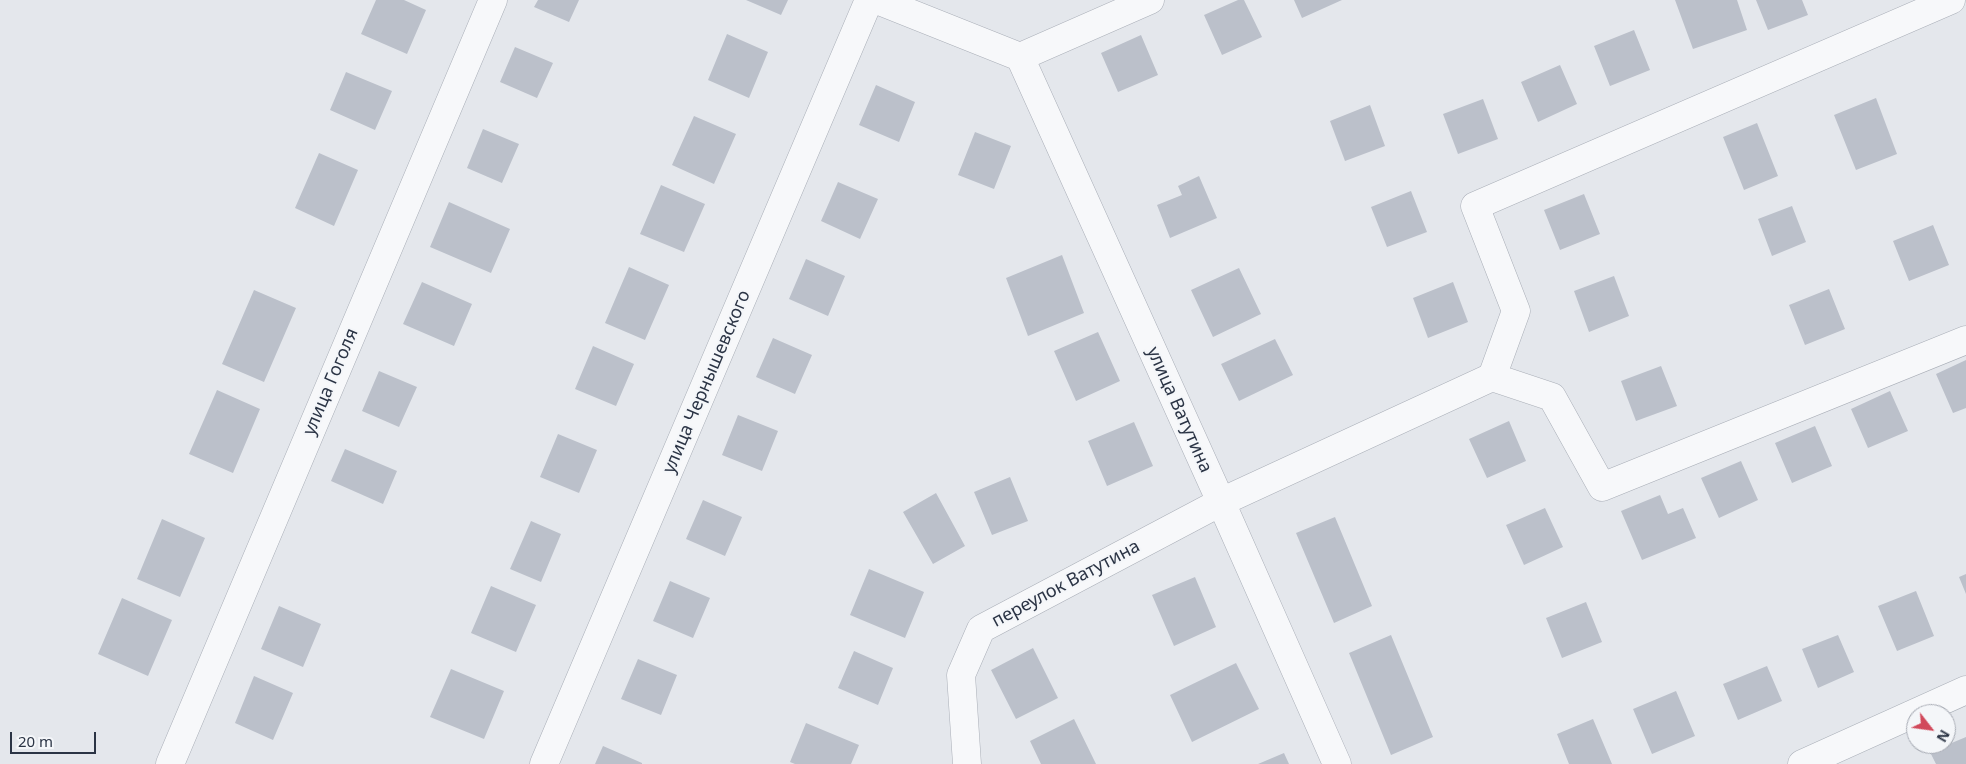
<!DOCTYPE html>
<meta charset="utf-8">
<style>
body{margin:0}
#map{position:relative;width:1966px;height:764px;overflow:hidden;background:#e4e7ec;font-family:"Noto Sans",sans-serif}
canvas{display:block}
.north{position:absolute;left:1906px;top:704px;width:50px;height:50px;box-sizing:border-box;background:#f4f6f9;border:1px solid #a4a8b1;border-radius:50%;rotate:120deg;font-size:14px;font-weight:700;line-height:20px;text-align:center;color:#2b3445}
.north::after{content:'';display:block;margin:auto;width:18px;height:22px;background:#d1495b;clip-path:polygon(50% 0,100% 100%,50% 72%,0 100%)}
.scale{position:absolute;left:10px;top:732px;width:86px;height:22px;box-sizing:border-box;border:2px solid #2b3445;border-top:0;padding-left:6px;font-size:15px;line-height:18px;white-space:nowrap;color:#2b3445;-webkit-text-stroke:4px #f4f6f9;paint-order:stroke}
</style>
<div id="map">
<canvas width="1966" height="764"></canvas>
<div class="north">N</div>
<div class="scale">20 m</div>
</div>
<script>
const ctx = document.querySelector('canvas').getContext('2d');
ctx.lineJoin = 'round';
function paint(path, color) {
  ctx.fillStyle = color;
  ctx.fill(path, 'evenodd');
}
function strokePath(path, color, width, dash) {
  ctx.strokeStyle = color;
  ctx.lineWidth = width;
  ctx.lineCap = dash ? 'butt' : 'round';
  ctx.setLineDash(dash || []);
  ctx.stroke(path);
}
function write(font, color, halo, rows, align = 'center') {
  ctx.font = font + ' "Noto Sans",sans-serif';
  ctx.lineWidth = 4;
  ctx.setLineDash([]);
  ctx.textBaseline = 'middle';
  ctx.strokeStyle = halo;
  ctx.fillStyle = color;
  for (const [text, x, y, turn = 0] of rows) {
    ctx.save();
    ctx.translate(x, y);
    ctx.rotate((+turn || 0) * Math.PI / 180);
    ctx.textAlign = isNaN(turn) ? turn : align;
    if (halo) ctx.strokeText(text, 0, 0);
    ctx.fillText(text, 0, 0);
    ctx.restore();
  }
}
paint(new Path2D(`
 M376,0H404L426,10L407,54L361,34Z
 M538,0H579L569,22L534,7Z
 M746,0H788L781,15Z
 M1238,0H1244L1262,37L1222,55L1204,15Z
 M1294,0H1342L1302,18Z
 M1675,0H1737L1747,30L1693,49Z
 M1756,0H1802L1808,15L1768,30Z
 M1634,30L1650,70L1610,86L1594,46Z
 M727,34L768,52L749,98L708,80Z
 M1141,35L1158,75L1118,92L1101,53Z
 M515,47L553,63L537,98L500,82Z
 M1560,65L1577,104L1538,122L1521,82Z
 M346,72L392,91L375,130L330,110Z
 M876,85L915,102L899,142L859,125Z
 M1876,98L1897,154L1856,170L1834,115Z
 M1483,99L1498,139L1458,154L1443,114Z
 M1370,105L1385,146L1345,161L1330,121Z
 M694,116L736,134L714,184L672,165Z
 M1757,123L1778,176L1744,190L1723,137Z
 M483,129L519,144L502,183L467,168Z
 M975,132L1011,146L994,189L958,175Z
 M319,153L358,170L334,226L295,208Z
 M1199,176L1217,218L1170,238L1157,205L1182,195L1178,186Z
 M838,182L878,199L860,239L821,221Z
 M661,185L705,204L684,252L640,234Z
 M1411,191L1427,232L1387,247L1371,207Z
 M1584,194L1600,234L1560,250L1544,210Z
 M449,202L510,229L491,273L430,247Z
 M1792,206L1806,242L1772,256L1758,219Z
 M1933,225L1949,265L1909,281L1893,241Z
 M1062,255L1084,313L1028,336L1006,278Z
 M806,259L845,276L828,316L789,299Z
 M629,267L669,285L645,340L605,323Z
 M1239,268L1261,314L1213,337L1191,290Z
 M1614,276L1629,316L1589,332L1574,291Z
 M422,282L472,304L454,346L403,324Z
 M1453,282L1468,322L1428,338L1413,298Z
 M1829,289L1845,329L1805,345L1789,305Z
 M254,290L296,308L264,382L222,364Z
 M1098,332L1120,381L1076,401L1054,351Z
 M773,338L812,355L795,394L756,377Z
 M1275,339L1293,375L1239,401L1221,364Z
 M593,346L634,364L616,406L575,389Z
 M1966,360V408L1953,413L1936,374Z
 M1661,366L1677,406L1636,421L1621,381Z
 M379,371L417,387L399,427L362,411Z
 M217,390L260,409L233,473L189,454Z
 M1890,391L1908,431L1868,448L1851,409Z
 M738,415L778,431L762,471L722,455Z
 M1509,421L1526,461L1487,478L1469,439Z
 M1134,422L1153,466L1107,486L1088,441Z
 M1815,426L1832,466L1792,483L1775,443Z
 M558,434L597,450L579,493L540,477Z
 M345,449L397,471L383,504L331,481Z
 M1741,461L1758,500L1719,518L1701,478Z
 M1010,477L1028,521L992,535L974,492Z
 M936,493L965,546L933,564L903,512Z
 M1660,495L1668,514L1683,508L1696,538L1642,560L1621,511Z
 M703,500L742,517L725,556L686,539Z
 M1545,508L1563,547L1524,565L1506,525Z
 M1335,517L1372,606L1334,623L1296,533Z
 M162,519L205,538L180,597L137,579Z
 M531,521L561,534L541,582L510,569Z
 M869,569L924,592L905,638L850,615Z
 M1966,574V594L1959,577Z
 M1195,577L1216,627L1174,646L1152,595Z
 M670,581L710,598L693,638L653,621Z
 M491,586L536,605L516,652L471,633Z
 M1916,591L1934,636L1897,651L1878,606Z
 M122,598L172,620L148,676L98,654Z
 M1586,602L1602,642L1562,658L1546,618Z
 M279,606L321,624L303,667L261,649Z
 M1391,635L1433,737L1391,755L1349,653Z
 M1838,635L1854,672L1818,688L1802,649Z
 M1033,648L1058,698L1016,719L991,670Z
 M854,651L893,668L878,705L838,688Z
 M638,659L677,675L661,715L621,699Z
 M1236,663L1259,709L1192,742L1170,695Z
 M1767,666L1782,701L1738,720L1723,684Z
 M451,669L504,691L484,739L430,717Z
 M254,676L293,693L273,740L235,723Z
 M1676,691L1695,736L1652,754L1633,709Z
 M1074,719L1096,764H1041L1030,741Z
 M1593,719L1612,764H1569L1557,734Z
 M806,723L859,745L851,764H795L790,762Z
 M1966,737V764H1936L1930,752Z
 M603,746L642,763V764H595Z
 M1284,753L1289,764H1258Z`), '#bbc0ca');
const minor = new Path2D(`
 M877,0L1020,57
 M1951,0L1475,206L1516,311L1492,377L1552,397L1602,487L1966,340
 M1020,57L1221,502L1337,764
 M1020,57L1150,0
 M170,764L493,0
 M544,764L869,0
 M967,764L961,675L981,629L1221,502L1492,377
 M1802,764L1966,690`);
strokePath(minor, '#a9aeb7', 29);
strokePath(minor, '#f7f8fa', 28);
write('18px', '#2b3445', '#f4f6f9', [
 ["улица Гоголя",331,382,-67],
 ["улица Чернышевского",707,382,-67],
 ["улица Ватутина",1179,410,66],
 ["переулок Ватутина",1066,584,-28]
]);
</script>
